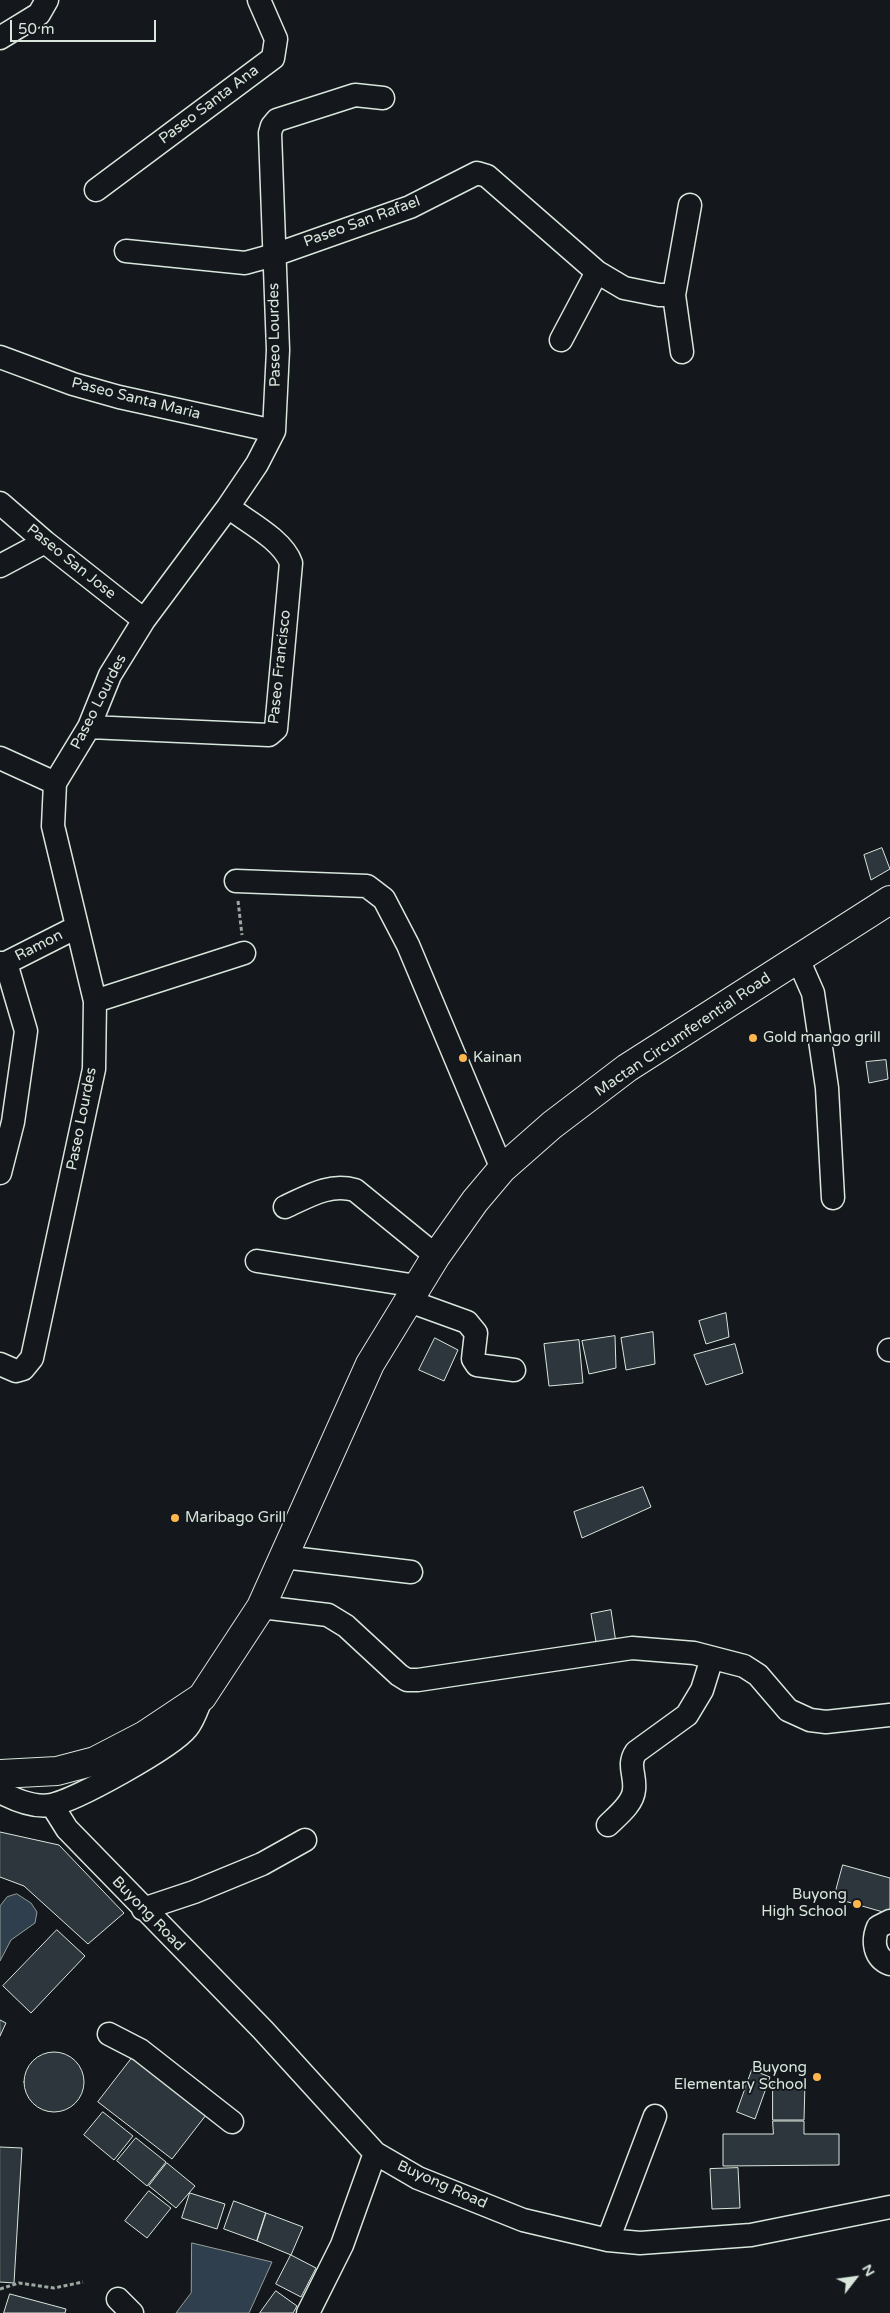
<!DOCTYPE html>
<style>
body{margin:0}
#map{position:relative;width:890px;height:2313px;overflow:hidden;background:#14181c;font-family:"Varela Round",sans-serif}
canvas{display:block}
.north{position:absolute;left:830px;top:2253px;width:50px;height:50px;-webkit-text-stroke:4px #14181c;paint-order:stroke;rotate:60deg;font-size:14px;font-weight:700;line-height:20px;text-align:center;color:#d8e6dc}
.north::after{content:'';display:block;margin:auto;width:18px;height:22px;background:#d8e6dc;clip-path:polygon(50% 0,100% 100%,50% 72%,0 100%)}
.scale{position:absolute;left:10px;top:20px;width:146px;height:22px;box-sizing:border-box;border:2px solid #d8e6dc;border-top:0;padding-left:6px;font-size:15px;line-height:18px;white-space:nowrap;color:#d8e6dc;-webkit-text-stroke:4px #14181c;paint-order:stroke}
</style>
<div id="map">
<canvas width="890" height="2313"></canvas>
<div class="north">N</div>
<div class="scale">50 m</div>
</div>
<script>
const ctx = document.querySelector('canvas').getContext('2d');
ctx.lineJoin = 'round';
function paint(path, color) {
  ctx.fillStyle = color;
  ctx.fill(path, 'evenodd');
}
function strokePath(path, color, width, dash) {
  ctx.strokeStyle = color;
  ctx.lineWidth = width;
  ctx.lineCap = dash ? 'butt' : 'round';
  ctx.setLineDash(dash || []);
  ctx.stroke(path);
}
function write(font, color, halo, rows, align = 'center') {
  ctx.font = font + ' "Varela Round",sans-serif';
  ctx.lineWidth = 4;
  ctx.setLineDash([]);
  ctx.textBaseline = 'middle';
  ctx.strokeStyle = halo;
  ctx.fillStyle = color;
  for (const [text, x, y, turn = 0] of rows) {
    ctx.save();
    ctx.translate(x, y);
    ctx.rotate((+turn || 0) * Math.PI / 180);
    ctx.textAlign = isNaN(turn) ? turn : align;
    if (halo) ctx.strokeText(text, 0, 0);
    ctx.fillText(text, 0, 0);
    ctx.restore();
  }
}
const water = new Path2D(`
 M17,1894L31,1903L37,1912L35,1923L11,1940L0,1961V1906L7,1897Z
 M192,2243L272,2262L249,2313H176L191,2293Z`);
paint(water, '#2f3f4d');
strokePath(water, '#939e99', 1);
const building = new Path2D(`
 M882,848L890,869L871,880L864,855Z
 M886,1060L888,1079L869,1083L866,1062Z
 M726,1313L729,1337L706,1344L699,1321Z
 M653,1332L655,1364L626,1370L621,1338Z
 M615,1336L616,1368L589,1374L582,1341Z
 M435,1338L458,1350L444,1381L419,1370Z
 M579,1340L583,1383L549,1386L544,1344Z
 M735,1344L743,1373L706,1385L694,1355Z
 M643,1487L651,1507L582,1538L574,1512Z
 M611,1610L616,1643L597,1647L591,1614Z
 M0,1832L59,1845L124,1913L88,1944L24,1886L0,1877Z
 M843,1865L890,1878V1914L834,1898Z
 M57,1930L85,1956L31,2013L3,1986Z
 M0,2020L6,2023L0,2036Z
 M24 2082a30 30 0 1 1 60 0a30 30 0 1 1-60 0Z
 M132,2058L206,2115L172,2159L98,2102Z
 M752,2070L770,2077L755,2119L737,2112Z
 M773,2082L805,2083L804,2120H773Z
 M103,2112L133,2136L114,2160L84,2135Z
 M773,2121H804V2134H839V2165L723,2166V2134H773Z
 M136,2138L166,2162L147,2186L117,2161Z
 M0,2147L22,2148L14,2283L0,2282Z
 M167,2163L195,2186L176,2208L149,2186Z
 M738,2168L740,2208L712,2209L710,2169Z
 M149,2191L171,2208L147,2238L125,2221Z
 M190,2193L225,2204L217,2229L182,2218Z
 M234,2201L266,2213L257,2241L224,2229Z
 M266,2213L303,2227L291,2255L257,2241Z
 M291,2255L316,2268L301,2297L276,2284Z
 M276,2291L297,2306L293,2313H260Z
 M10,2294L66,2309L65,2313H4Z`);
paint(building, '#2c363c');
strokePath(building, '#d8e6dc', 1);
const minor = new Path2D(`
 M0,38L39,14L47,0
 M96,190L273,58L276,39L259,0
 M126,251L245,263L274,255L410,207L477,173L487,176L597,272L624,288L659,295H674
 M561,340L597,272
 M682,352L674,295L690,205
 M0,357L73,384L119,397L274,431
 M0,503L45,542L144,620
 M0,566L45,542
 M89,727L269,735L276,729L291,563C283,540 248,522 228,507
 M0,758L55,783
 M236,881L367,886L384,899L408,945L502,1169
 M798,959L813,993L827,1088L833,1198
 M0,963H6L77,927
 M95,1001L244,953
 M0,1173L13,1122L26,1031L6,963
 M285,1207C309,1196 329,1183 355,1190L436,1256
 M257,1261L417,1286
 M409,1301L467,1322L476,1333L473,1359L477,1365L514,1370
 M889,1350H890
 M0,1364L16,1371L23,1369L32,1358L94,1069L95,1001L53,826L55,783L89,727L110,675L144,620L228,507L257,464L274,431L278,350L270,133L272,126L277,120L355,95L383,98
 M283,1557L411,1572
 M261,1607L328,1615L346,1626L399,1675L407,1680H418L632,1648L694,1653L744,1666L758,1675L788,1710L810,1720L826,1722L890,1715
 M0,1792C15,1800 34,1808 51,1805C75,1801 172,1747 187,1728C194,1720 198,1706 202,1697
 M52,1805L67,1829L263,2030L375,2153L418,2178L523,2220L608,2240L640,2243L751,2235L890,2207
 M608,1825C617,1816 633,1804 634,1790C636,1775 627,1765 636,1752L687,1715L702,1690L712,1658
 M143,1909L194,1892L262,1864L305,1840
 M890,1921L878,1927C872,1941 874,1958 890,1964
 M109,2034L140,2050L232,2122
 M608,2240L655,2116
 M118,2299L132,2313
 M308,2313L342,2245L375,2153`);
const major = new Path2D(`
 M0,1774L57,1771L95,1761L145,1735L202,1697L261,1607L370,1364L436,1256L475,1201L502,1169L552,1125L627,1068L890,900`);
strokePath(minor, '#d8e6dc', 25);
strokePath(major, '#d8e6dc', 30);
strokePath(new Path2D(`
 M238,901L242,935
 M0,2289L19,2283L54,2288L83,2282`), '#9da8a2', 3, [4, 2.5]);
strokePath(minor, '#14181c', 22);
strokePath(major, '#14181c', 28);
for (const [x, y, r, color] of [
 [753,1038,5,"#ffb74d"],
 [463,1058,5,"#ffb74d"],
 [175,1518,5,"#ffb74d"],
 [857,1904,5,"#ffb74d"],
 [817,2077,5,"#ffb74d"]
]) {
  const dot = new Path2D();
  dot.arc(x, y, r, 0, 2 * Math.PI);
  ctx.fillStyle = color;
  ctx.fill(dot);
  strokePath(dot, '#14181c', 2);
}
write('15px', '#d8e6dc', '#14181c', [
 ["Paseo Santa Ana",209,105,-37],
 ["Paseo San Rafael",362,222,-20],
 ["Paseo Lourdes",275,335,-91],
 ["Paseo Santa Maria",136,399,14],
 ["Paseo San Jose",71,562,39],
 ["Paseo Francisco",280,667,-84],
 ["Paseo Lourdes",99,702,-63],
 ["Ramon",39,946,-27],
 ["Mactan Circumferential Road",683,1035,-34],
 ["Paseo Lourdes",82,1119,-79],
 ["Buyong Road",148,1914,46],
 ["Buyong Road",442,2185,24]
]);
write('15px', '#d8e6dc', '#14181c', [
 ["Gold mango grill",763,1038],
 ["Kainan",473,1058],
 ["Maribago Grill",185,1518],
 ["Buyong",847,1895,"right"],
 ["High School",847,1912,"right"],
 ["Buyong",807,2068,"right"],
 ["Elementary School",807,2085,"right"]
], 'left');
</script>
